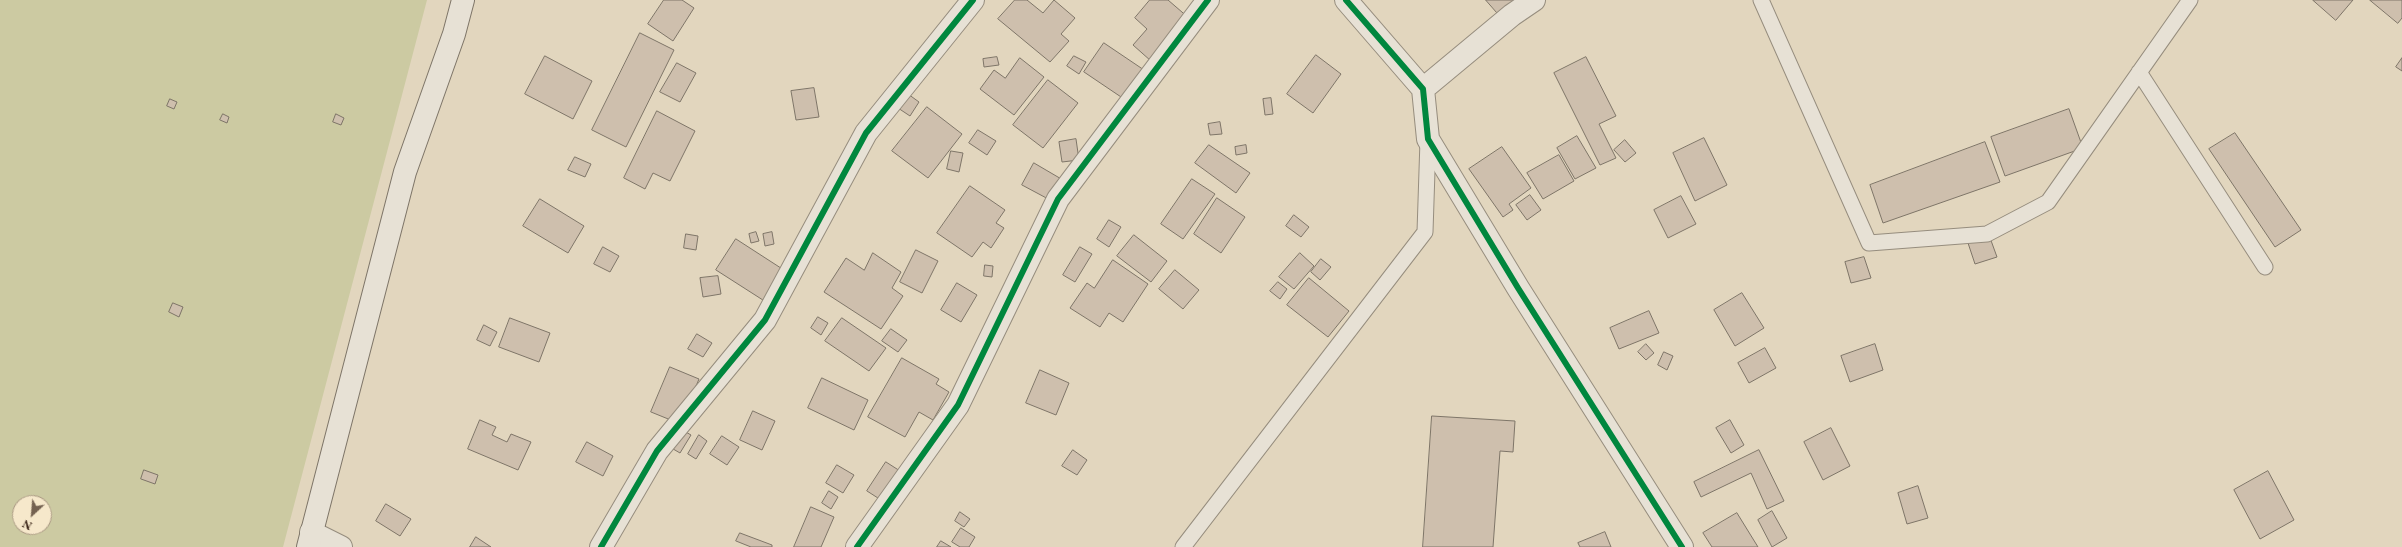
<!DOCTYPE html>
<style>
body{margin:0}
#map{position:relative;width:2402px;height:547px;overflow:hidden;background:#e2d6be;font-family:"EB Garamond",serif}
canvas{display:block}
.north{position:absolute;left:12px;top:495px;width:40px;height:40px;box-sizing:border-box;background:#f6e8cb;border:1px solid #aa9983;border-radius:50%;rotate:206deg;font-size:11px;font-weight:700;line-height:16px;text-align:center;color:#382316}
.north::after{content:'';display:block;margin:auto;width:14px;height:18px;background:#746251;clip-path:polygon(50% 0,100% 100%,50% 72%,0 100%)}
</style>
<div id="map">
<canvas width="2402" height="547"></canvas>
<div class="north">N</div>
</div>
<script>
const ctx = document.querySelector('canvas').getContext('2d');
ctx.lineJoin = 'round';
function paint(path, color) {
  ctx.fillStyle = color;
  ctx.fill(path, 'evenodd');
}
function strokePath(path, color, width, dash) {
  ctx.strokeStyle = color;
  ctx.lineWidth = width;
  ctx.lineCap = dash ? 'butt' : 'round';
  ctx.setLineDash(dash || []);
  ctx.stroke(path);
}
paint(new Path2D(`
 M0,0H427L283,547H0ZM20,503H44V527H20Z`), '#cccaa2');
const building = new Path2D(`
 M664,0H682L694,8L673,41L648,24Z
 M1015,0H1027L1043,13L1054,0L1075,18L1061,34L1069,41L1050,62L998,19Z
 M1150,0H1168L1197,25L1160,69L1133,45L1147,29L1135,18Z
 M1486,0H1535L1508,25Z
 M2313,0H2353L2336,20Z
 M2370,0H2402V18L2398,23Z
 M640,33L674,50L626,147L592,130Z
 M1104,43L1147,72L1127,101L1084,72Z
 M1316,55L1341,74L1313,113L1287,94Z
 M545,56L592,81L573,119L525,94Z
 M1074,56L1086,62L1079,74L1067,66Z
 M997,57L999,65L984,67L983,59Z
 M1586,57L1616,116L1599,124L1616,158L1600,165L1554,73Z
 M1020,58L1044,77L1014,115L980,89L994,70L1005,78Z
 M2402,58V71L2396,67Z
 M677,63L696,73L680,102L660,92Z
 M1048,80L1078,103L1043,148L1013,125Z
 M814,88L819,117L796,120L791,91Z
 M908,94L919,102L910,116L898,108Z
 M1271,98L1273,114L1265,115L1263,99Z
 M170,99L177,102L174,109L167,106Z
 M927,107L962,134L928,178L892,151Z
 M2069,109L2083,148L2005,176L1991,137Z
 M657,111L695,131L670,181L653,173L645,189L624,178Z
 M223,114L229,117L227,123L220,120Z
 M336,114L344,118L341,125L333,122Z
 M1220,122L1222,134L1210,135L1208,124Z
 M978,130L996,141L987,155L969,143Z
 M2235,133L2301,230L2275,247L2209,149Z
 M1577,136L1596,168L1575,179L1557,148Z
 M1704,138L1727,185L1695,201L1673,153Z
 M1076,139L1079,160L1062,162L1059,142Z
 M1625,140L1636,153L1625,162L1614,150Z
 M1985,142L2000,182L1883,223L1870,185Z
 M1209,145L1250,173L1236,193L1195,163Z
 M1246,145L1247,153L1236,155L1235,147Z
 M1502,147L1531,188L1509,204L1513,210L1503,217L1469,169Z
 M951,151L963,153L959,172L947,169Z
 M1559,155L1574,181L1543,199L1527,173Z
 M575,157L591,164L585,177L568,170Z
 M1034,163L1063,180L1052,201L1022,185Z
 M1192,179L1215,194L1183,239L1161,224Z
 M970,186L1005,210L996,223L1004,228L991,248L983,242L972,257L937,233Z
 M1530,195L1541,210L1527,220L1516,205Z
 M1681,196L1696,224L1668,238L1654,210Z
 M1217,198L1245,217L1221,253L1194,234Z
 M540,199L584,226L568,253L523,226Z
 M1294,215L1309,227L1301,237L1286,226Z
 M1109,220L1121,227L1109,247L1097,239Z
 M756,232L759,241L751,243L749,234Z
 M772,232L774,244L765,246L763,234Z
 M686,234L698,236L696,250L684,248Z
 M1134,235L1167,261L1151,282L1117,256Z
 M1989,235L1997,257L1975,264L1968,243Z
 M736,239L787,272L766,302L716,270Z
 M603,247L619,256L610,272L594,264Z
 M1080,247L1092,254L1075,282L1063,275Z
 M916,250L938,261L922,293L900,282Z
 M873,253L901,272L892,288L903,296L881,329L824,292L846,258L864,270Z
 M1300,253L1314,266L1294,289L1279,277Z
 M1864,257L1871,278L1851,283L1845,262Z
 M1321,259L1331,267L1320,280L1311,272Z
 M1113,260L1148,284L1123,322L1109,313L1100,327L1070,308L1087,283L1094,288Z
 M985,265L993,266L992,277L984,276Z
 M1175,270L1199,290L1183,309L1159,289Z
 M718,276L721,294L703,297L700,278Z
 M1309,278L1349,311L1328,337L1287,305Z
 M1278,282L1287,289L1280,299L1270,291Z
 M957,283L977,295L961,322L941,310Z
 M1742,293L1764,328L1735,346L1714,310Z
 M173,303L183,307L179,317L169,312Z
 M1649,311L1659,333L1619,349L1610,328Z
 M818,317L828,323L821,335L811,328Z
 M510,318L550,333L539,362L499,347Z
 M842,318L886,348L869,371L825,341Z
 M484,325L497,332L490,346L477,340Z
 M891,329L907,340L898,352L882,341Z
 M697,334L712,343L703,357L688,349Z
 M1646,344L1654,353L1646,360L1638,352Z
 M1875,344L1883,370L1850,382L1841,356Z
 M1765,348L1776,368L1749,383L1738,363Z
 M1664,352L1673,356L1667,370L1658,365Z
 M902,358L939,379L936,384L949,392L933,420L919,412L905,437L868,417Z
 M670,367L699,379L686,410L688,427L651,412Z
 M1040,370L1069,383L1056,415L1026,403Z
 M822,378L868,400L854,430L808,408Z
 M753,411L775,421L762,450L740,440Z
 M1432,416L1515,421L1513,452L1500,451L1493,547H1423Z
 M480,420L496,427L492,435L507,442L511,434L531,442L518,470L468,449Z
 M1730,420L1744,445L1731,453L1716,428Z
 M679,428L691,435L680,453L668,446Z
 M1831,428L1850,466L1823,480L1804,442Z
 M699,435L707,441L696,459L688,454Z
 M722,436L739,447L727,465L710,454Z
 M587,442L613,456L603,476L576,462Z
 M1073,450L1087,460L1077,475L1062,466Z
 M1759,450L1784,501L1767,509L1751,473L1701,497L1694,482Z
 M886,462L911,478L892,507L867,491Z
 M837,465L854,475L843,493L826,483Z
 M144,470L158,475L155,484L141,479Z
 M2268,471L2294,520L2260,539L2234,490Z
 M1918,486L1928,518L1907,524L1898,493Z
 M829,491L838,497L831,509L822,503Z
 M386,504L411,519L400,536L376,521Z
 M811,507L834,517L821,547H794Z
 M1772,511L1787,538L1772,547L1758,520Z
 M960,512L970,519L964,527L955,521Z
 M1737,513L1758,547H1712L1703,533Z
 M961,528L975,537L969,547H960L952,542Z
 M1605,532L1611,547H1580L1578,543Z
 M740,533L772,545V547H751L736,541Z
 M476,537L491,547H470Z
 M941,541L951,547H937Z`);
paint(building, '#cebfad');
strokePath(building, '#7e7568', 1);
const lane = new Path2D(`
 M1761,0L1869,243L1987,234L2048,202L2190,0
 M2139,72L2265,267
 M1183,547L1425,232L1428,140`);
const street = new Path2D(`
 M1346,0L1423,89L1428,139L1518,288L1682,547
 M1423,89L1512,15L1534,0
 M311,532L341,547
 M601,547L657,451L765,320L866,133L973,0
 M857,547L958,405L1058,199L1208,0`);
const secondary = new Path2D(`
 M308,547L405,172L454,34L463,0`);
strokePath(lane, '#968d7e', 17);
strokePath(street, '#968d7e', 24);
strokePath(secondary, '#7e7568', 24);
strokePath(lane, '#e7e1d5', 15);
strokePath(street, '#e7e1d5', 22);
strokePath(secondary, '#e7e1d5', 22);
strokePath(new Path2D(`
 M1346,0L1423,89L1428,139L1518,288L1682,547
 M601,547L657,451L765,320L866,133L973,0
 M857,547L958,405L1058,199L1208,0`), '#00873e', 6);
</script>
